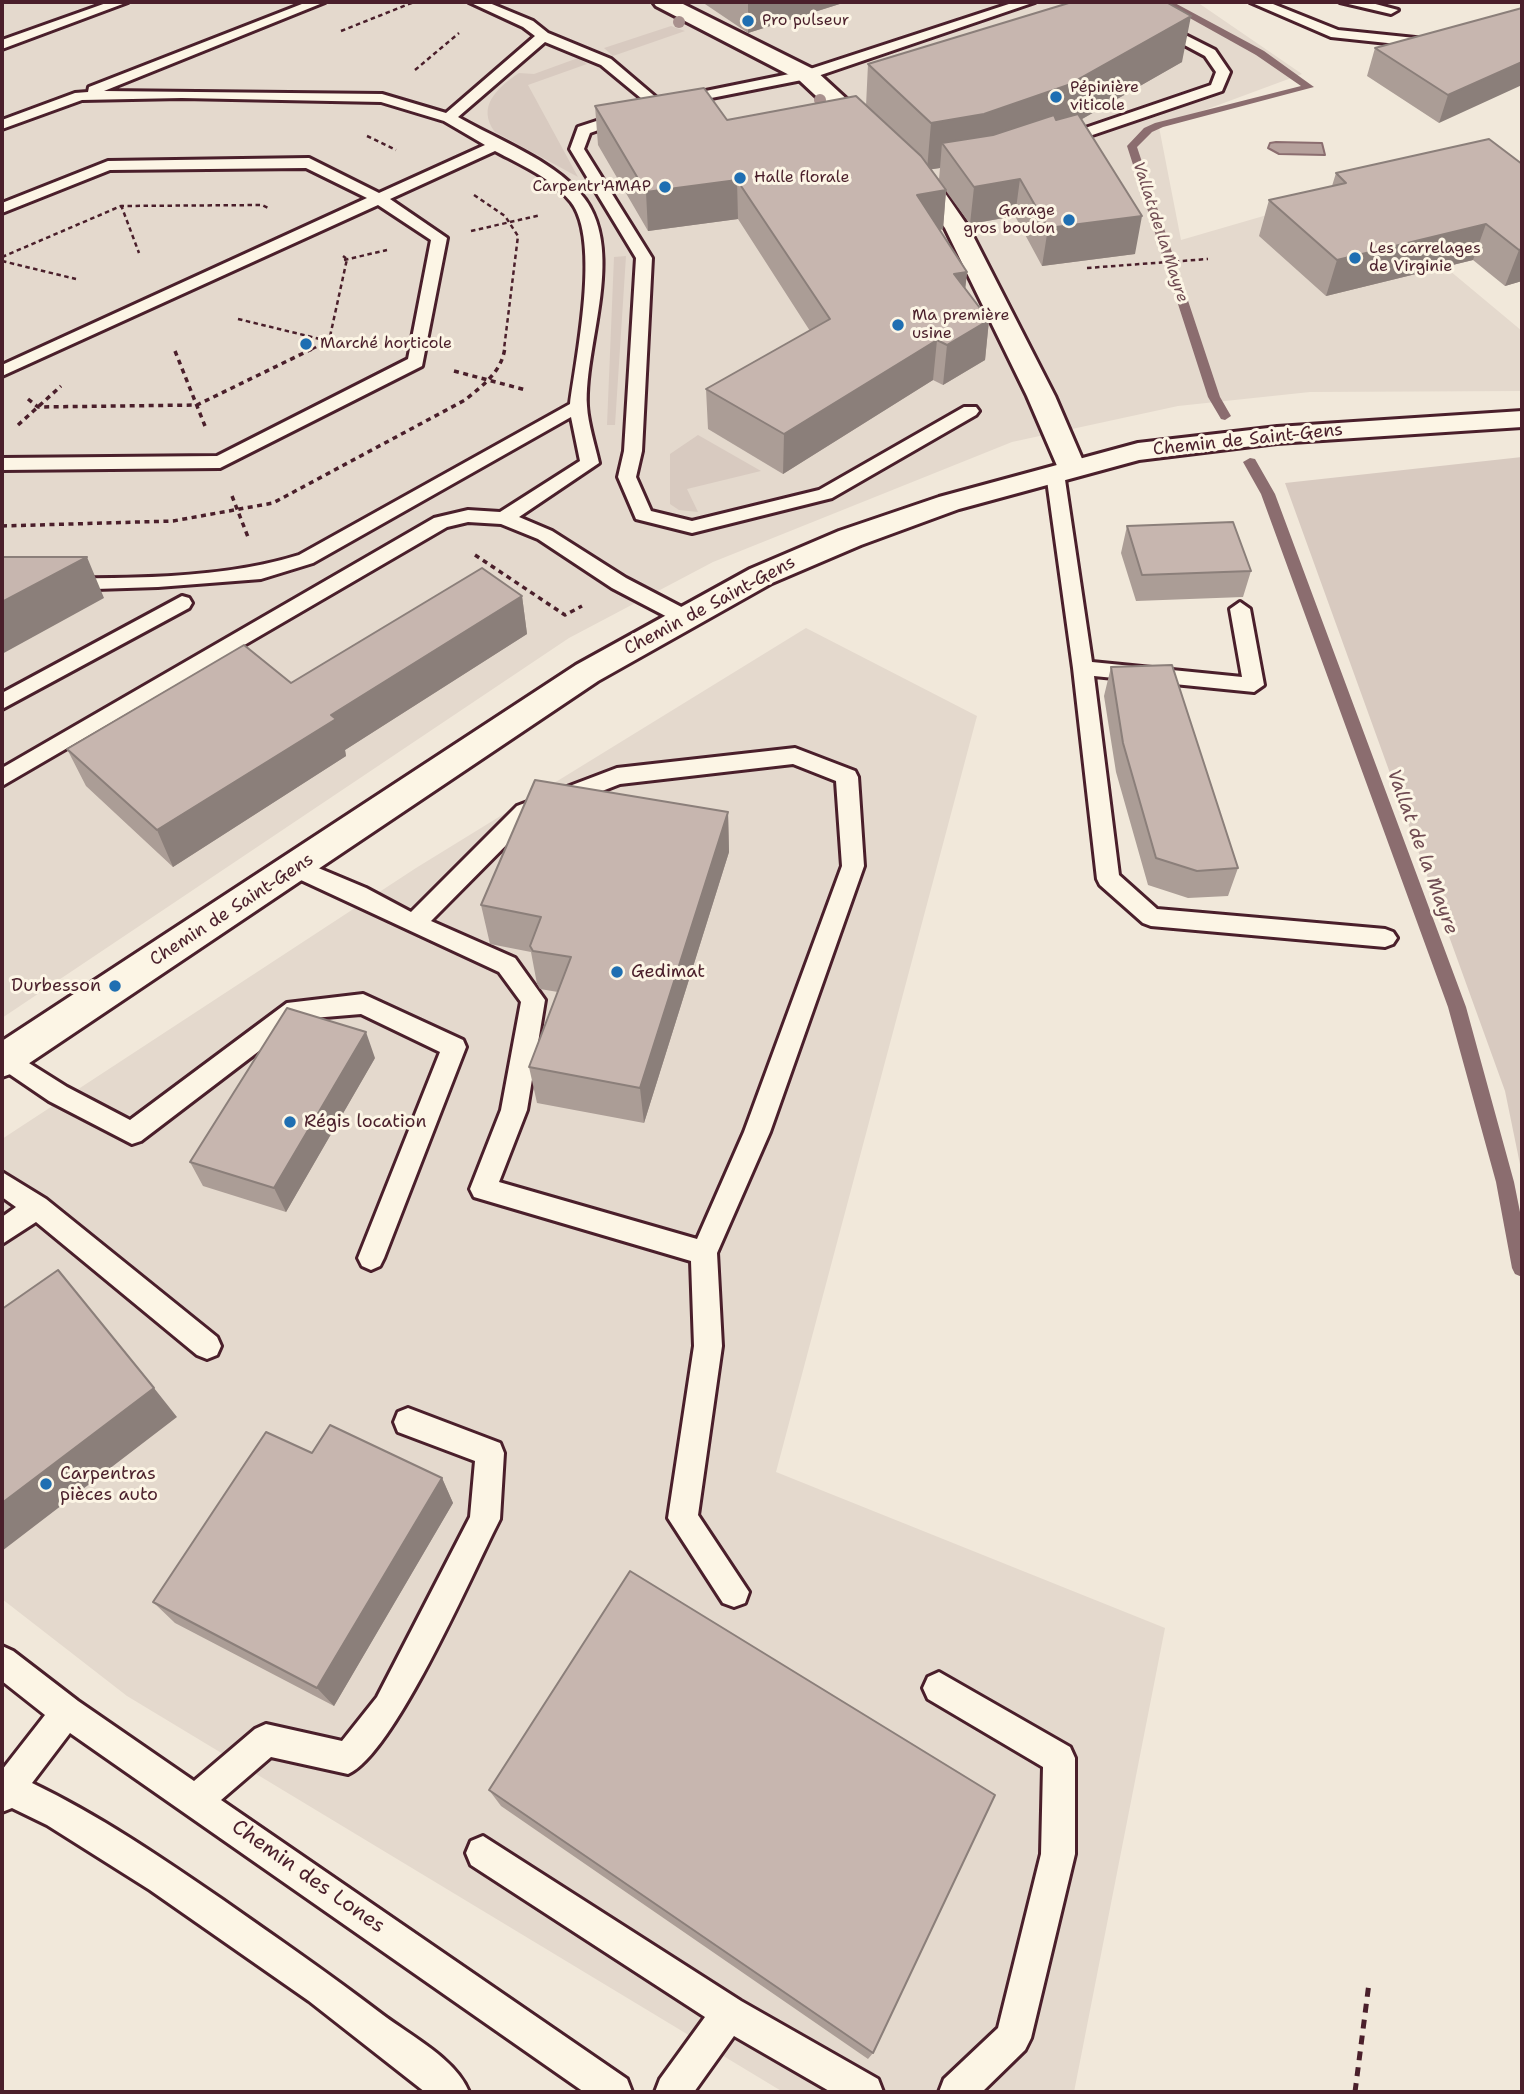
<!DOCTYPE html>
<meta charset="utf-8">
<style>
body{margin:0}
#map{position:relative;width:1524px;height:2094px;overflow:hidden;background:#f1e8da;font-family:"Shantell Sans",sans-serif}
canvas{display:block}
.frame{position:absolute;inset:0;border:4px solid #4a1f2b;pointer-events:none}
</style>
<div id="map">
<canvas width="1524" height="2094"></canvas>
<div class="frame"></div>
</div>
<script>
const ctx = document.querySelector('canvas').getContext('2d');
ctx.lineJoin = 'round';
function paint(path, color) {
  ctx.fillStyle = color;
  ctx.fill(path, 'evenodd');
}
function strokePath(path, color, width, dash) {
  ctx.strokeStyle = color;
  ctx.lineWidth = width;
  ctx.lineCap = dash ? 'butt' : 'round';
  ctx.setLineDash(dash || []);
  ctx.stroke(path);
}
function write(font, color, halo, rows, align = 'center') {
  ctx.font = font + ' "Shantell Sans",sans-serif';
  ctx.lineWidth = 6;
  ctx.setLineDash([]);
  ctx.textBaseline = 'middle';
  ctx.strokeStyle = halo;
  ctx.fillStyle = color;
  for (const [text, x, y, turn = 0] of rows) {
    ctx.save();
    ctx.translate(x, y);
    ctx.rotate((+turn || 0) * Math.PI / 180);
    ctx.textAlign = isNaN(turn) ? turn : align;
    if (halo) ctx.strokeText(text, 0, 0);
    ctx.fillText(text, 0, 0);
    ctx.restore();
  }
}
paint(new Path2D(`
 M2,2H1197L1302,74L1159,127L1181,240L1353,190L1522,331V391L1310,392L1178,406L1012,442L713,562L569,638L2,1018Z
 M806,628L977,716L776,1472L1165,1628L1074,2092H783L127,1696L2,1599V1139L416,868Z`), '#e4d9cd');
paint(new Path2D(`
 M671,26L685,31L613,56L604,48Z
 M578,58L587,64L528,85L578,177L495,132C476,107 497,88 519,73L534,74Z
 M626,256L615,425H607L614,257Z
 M698,435L761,471L687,489L698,512L679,510L670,504V454Z
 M1522,457V1174L1505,1091L1285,483Z`), '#d8cac0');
const water = new Path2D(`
 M1276,142L1322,143L1325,155L1279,154L1268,148L1270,143Z`);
paint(water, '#b6a19c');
strokePath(water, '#8b6d6f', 2);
paint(new Path2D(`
 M1161,2H1173L1264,51L1314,87L1163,127L1152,132L1137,147L1220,397L1231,416L1225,420L1221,419L1208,397L1127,146L1144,128L1155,123L1301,86L1256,55Z
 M1250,458L1255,459L1275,494L1466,1007L1514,1182L1522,1222V1277L1515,1274L1512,1268L1496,1182L1448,1007L1261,494L1243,462Z`), '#8b6d6f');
const service = new Path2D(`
 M109,2H128L2,49V40Z
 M307,2H325L104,91L382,94L446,113L535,36L523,27L469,2H487L533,21L548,33L611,59L665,105L658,109L653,108L601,65L545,42L458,117C498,140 550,159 580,193C628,247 584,343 587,406C588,424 595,445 599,463L519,517L552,531L626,578L691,612L694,617L684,624L677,622L612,588L538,539L501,524L468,522L447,527L2,786V768L434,518L468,510L500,512L580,461L571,417L313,563L261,579L158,587L2,592V580C99,576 206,584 299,555L570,404C576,357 601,240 571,202C552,178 521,165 495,151L390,199L447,238L422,366L220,468L2,470V458L217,456L408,359L431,240L378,205L2,376V365L367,198L306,168L110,170L2,213V203L108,161L309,158L379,193L485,145L444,121L381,102L182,98L82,100L2,129V120L75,93L88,92L89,87Z
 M1015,2H1035L812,78L676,105L669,101L676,97L804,71Z
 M1104,2H1120L1215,50L1230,72L1222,91L1063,145H1053V139L1211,85L1216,72L1205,56Z
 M1250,2H1268L1338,30L1425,39L1432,43L1425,47L1331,37Z
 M1340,2H1368L1398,10L1391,14Z
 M627,111L632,112V118L590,133L584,149L652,258L642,451L636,477L651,511L692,521L819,490L964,407H976L979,411L976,415L832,498L692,533L636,519L618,477L624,451L636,258L570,149L578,127Z
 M1055,467L1064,473L1092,662L1242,677L1230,609L1240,602L1250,609L1264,685L1254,692L1094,676L1119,875L1157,909L1385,929L1393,932L1397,938L1393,944L1385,947L1151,926L1143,923L1100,885L1097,879L1073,668L1046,473Z
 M182,596L189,598L192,603L189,608L2,709V693Z
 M795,748L855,771L858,777L864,866L770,1132L717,1253L722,1346L698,1515L749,1592L745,1603L734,1607L723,1603L668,1518L694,1346L691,1261L474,1197L470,1189L501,1110L521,1002L499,972L288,874L285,868L288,862L296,859L304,862L366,888L411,912L517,806L617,768ZM793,764L836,781L842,866L744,1132L697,1239L499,1182L527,1110L545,1000L515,958L431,921L533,818L620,784Z
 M363,994L463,1040L466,1047L384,1258L380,1266L371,1270L362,1266L358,1258L440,1052L361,1014L301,1019L141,1141L132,1144L49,1101L2,1069V1049L5,1048L67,1087L130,1120L287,1003Z
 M2,1172L46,1199L217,1337L221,1346L217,1355L207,1359L197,1355L36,1222L2,1244V1217L16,1207L2,1197Z
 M408,1408L500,1443L504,1453L500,1519L495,1529C470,1579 393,1755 348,1774L271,1757L221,1800L627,2079L632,2092H584L70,1733L32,1783C99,1815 162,1858 223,1900C277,1938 331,1975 383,2015C411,2036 456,2059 469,2092H425L309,2001L150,1890L47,1825L12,1808L2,1812V1770L45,1715L2,1681V1646L13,1651L78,1701L194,1781L255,1729L266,1724L342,1741L377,1697L470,1517L475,1461L398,1432L394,1422L398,1412Z
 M939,1672L1070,1747L1075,1758V1854L1031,2038L1025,2050L982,2092H939L944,2079L998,2028L1041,1854L1043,1767L928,1699L923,1688L928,1677Z
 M483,1836L741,2001L878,2079L883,2092H831L734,2036L694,2092H655L660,2079L705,2017L471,1865L466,1853L471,1841Z`);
const minor = new Path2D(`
 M653,2H679L815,70L938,183L969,228L1055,396L1086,468L1082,474L1072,477L1062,474L1058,468L1027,396L945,228L920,193L799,80L656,6Z`);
const secondary = new Path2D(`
 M1522,411V427L1277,443L1139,460L959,509L861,545L772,583L598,681L16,1072L2,1077V1041L576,665L750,569L839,531L939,497L1138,443L1277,427Z`);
strokePath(service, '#4a1f2b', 6);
strokePath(minor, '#4a1f2b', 6);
strokePath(secondary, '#4a1f2b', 6);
strokePath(new Path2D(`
 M341,31L414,2
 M415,70L459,33
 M367,136L396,150
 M474,195L505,216L518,236L504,349
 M121,205L139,253
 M471,231L541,215
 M2,257L121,206L262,205L268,208
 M344,260L387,250
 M2,261L76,279
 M1087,268L1208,259
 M238,319L357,348
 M312,349L329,341L347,259L343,256`), '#4a1f2b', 2.5, [4.5, 3.5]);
strokePath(new Path2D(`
 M175,351L205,426
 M454,371L526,390
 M28,399L38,407L197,405L316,347
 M18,425L61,386
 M232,496L248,537
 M2,526L173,521L273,503L465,400C483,385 502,372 505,347
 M475,555L565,615L582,606`), '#4a1f2b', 3.5, [5, 4.5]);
strokePath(new Path2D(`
 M1355,2092L1369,1983`), '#4a1f2b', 5, [9, 7]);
paint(service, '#fcf5e5');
paint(minor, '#fcf5e5');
paint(secondary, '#fcf5e5');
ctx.fillStyle = '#a9918e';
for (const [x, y] of [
 [679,22],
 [820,100]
]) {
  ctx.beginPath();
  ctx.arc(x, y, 6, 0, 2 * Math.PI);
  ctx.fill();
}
paint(new Path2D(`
 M702,2H846L748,33Z
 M1522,8L1439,123L1367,76L1375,48Z
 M1182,62L1082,119L1135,254L1042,266L1015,216L970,224L946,191L943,229L940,230L967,272L965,288L989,320L985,360L943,385L933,380L783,474L708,429L706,389L810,331L738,219L648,231L598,145L595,106L727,120L866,106L868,64ZM940,168L939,179L931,169Z
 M1522,164V281L1505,286L1473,260L1326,296L1259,236L1269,200L1332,186L1336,173Z
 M1127,526L1251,571L1243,597L1136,601L1121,553Z
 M522,596L527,634L345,750L346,756L173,867L86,786L67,749L291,683Z
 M1111,667L1238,868L1228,896L1188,898L1148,885L1116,772L1104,696Z
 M728,812L729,852L644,1123L537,1103L529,1067L558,992L540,989L537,984L531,952L490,944L481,905Z
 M375,1058L286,1212L203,1186L190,1162Z
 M312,1453L442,1478L453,1503L334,1706L175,1623L153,1602Z
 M489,1790L873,2053L868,2059L501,1806Z`), '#ab9d96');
paint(new Path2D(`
 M748,2H846L748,33Z
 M1191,16L1182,62L1061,131L942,143L940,168L927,170L931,123Z
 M1522,62V85L1439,123L1448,95Z
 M1020,179L1015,216L970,224L974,187Z
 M737,180L738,219L648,231L646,192Z
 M946,190L943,229L914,235L917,195Z
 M1142,216L1135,254L1042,266L1048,228Z
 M1486,224L1473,260L1326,296L1337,260Z
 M1522,249V281L1505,286L1519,250Z
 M967,272L963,311L954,274Z
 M989,320L985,360L943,385L947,345Z
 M937,340L933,380L783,474L784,434Z
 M87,557L104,598L2,654V602Z
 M522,596L527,634L345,750L346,756L173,867L157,830L331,715Z
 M728,812L729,852L644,1123L640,1088Z
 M366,1032L375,1058L286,1212L274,1188Z
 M154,1388L177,1417L2,1551V1503Z
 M442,1478L453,1503L334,1706L317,1688Z`), '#8b7f7a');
const building = new Path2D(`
 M1072,2H1166L1191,16L1068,85L984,114L931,123L868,64Z
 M1522,8V62L1448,95L1375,48Z
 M704,88L727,120L856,96L921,156L946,190L917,195L967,272L954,274L989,320L947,345L937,340L784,434L706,389L830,319L737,180L646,192L595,106Z
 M1078,114L1142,216L1048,228L1020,179L974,187L942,143L993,135L1054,115L1056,120Z
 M1489,139L1522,164V249L1519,250L1486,224L1337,260L1269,200L1346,183L1336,173Z
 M1233,522L1251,571L1142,575L1127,526Z
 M2,557H87L2,602Z
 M482,568L522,596L331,715L336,719L157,830L67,749L244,645L291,683Z
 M1172,665L1238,868L1197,871L1156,858L1123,743L1111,667Z
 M535,780L728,812L640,1088L529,1067L571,957L533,951L530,946L541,917L481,905Z
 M287,1008L366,1032L274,1188L190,1162Z
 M58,1270L154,1388L2,1503V1309Z
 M330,1425L442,1478L317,1688L153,1602L266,1432L312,1453Z
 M630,1571L995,1795L873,2053L489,1790Z`);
paint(building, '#c7b6af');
strokePath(building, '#8b7f7a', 2);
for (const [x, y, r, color] of [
 [748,21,7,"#1f6fb2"],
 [1056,97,7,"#1f6fb2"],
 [740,178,7,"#1f6fb2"],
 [665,187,7,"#1f6fb2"],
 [1069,220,7,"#1f6fb2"],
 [1355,258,7,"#1f6fb2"],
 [898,325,7,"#1f6fb2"],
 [306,344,7,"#1f6fb2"],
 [617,972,7,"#1f6fb2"],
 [115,986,7,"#1f6fb2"],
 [290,1122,7,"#1f6fb2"],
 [46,1484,7,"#1f6fb2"]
]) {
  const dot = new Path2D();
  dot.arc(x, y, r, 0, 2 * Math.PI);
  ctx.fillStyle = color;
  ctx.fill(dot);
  strokePath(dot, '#fcf5e5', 2.5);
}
write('16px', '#4a1f2b', '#fcf5e5', [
 ["Pro pulseur",762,21],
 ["Pépinière",1070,88],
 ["viticole",1070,106],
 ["Halle florale",754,178],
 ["Carpentr'AMAP",651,187,"right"],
 ["Garage",1055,211,"right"],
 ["gros boulon",1055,229,"right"],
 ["Les carrelages",1369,249],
 ["de Virginie",1369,267],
 ["Ma première",912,316],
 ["usine",912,334],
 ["Marché horticole",320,344]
], 'left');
write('italic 16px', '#704c53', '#fcf5e5', [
 ["Vallat de la Mayre",1160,232,72]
]);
write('18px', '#4a1f2b', '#fcf5e5', [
 ["Chemin de Saint-Gens",1248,440,-6],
 ["Chemin de Saint-Gens",710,606,-28],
 ["Chemin de Saint-Gens",232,910,-33]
]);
write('18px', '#4a1f2b', '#fcf5e5', [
 ["Gedimat",631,972],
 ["Durbesson",101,986,"right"],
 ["Régis location",304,1122],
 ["Carpentras",60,1474],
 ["pièces auto",60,1495]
], 'left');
write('italic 19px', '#704c53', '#fcf5e5', [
 ["Vallat de la Mayre",1422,852,70]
]);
write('21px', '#4a1f2b', '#fcf5e5', [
 ["Chemin des Lones",308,1877,35]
]);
</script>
